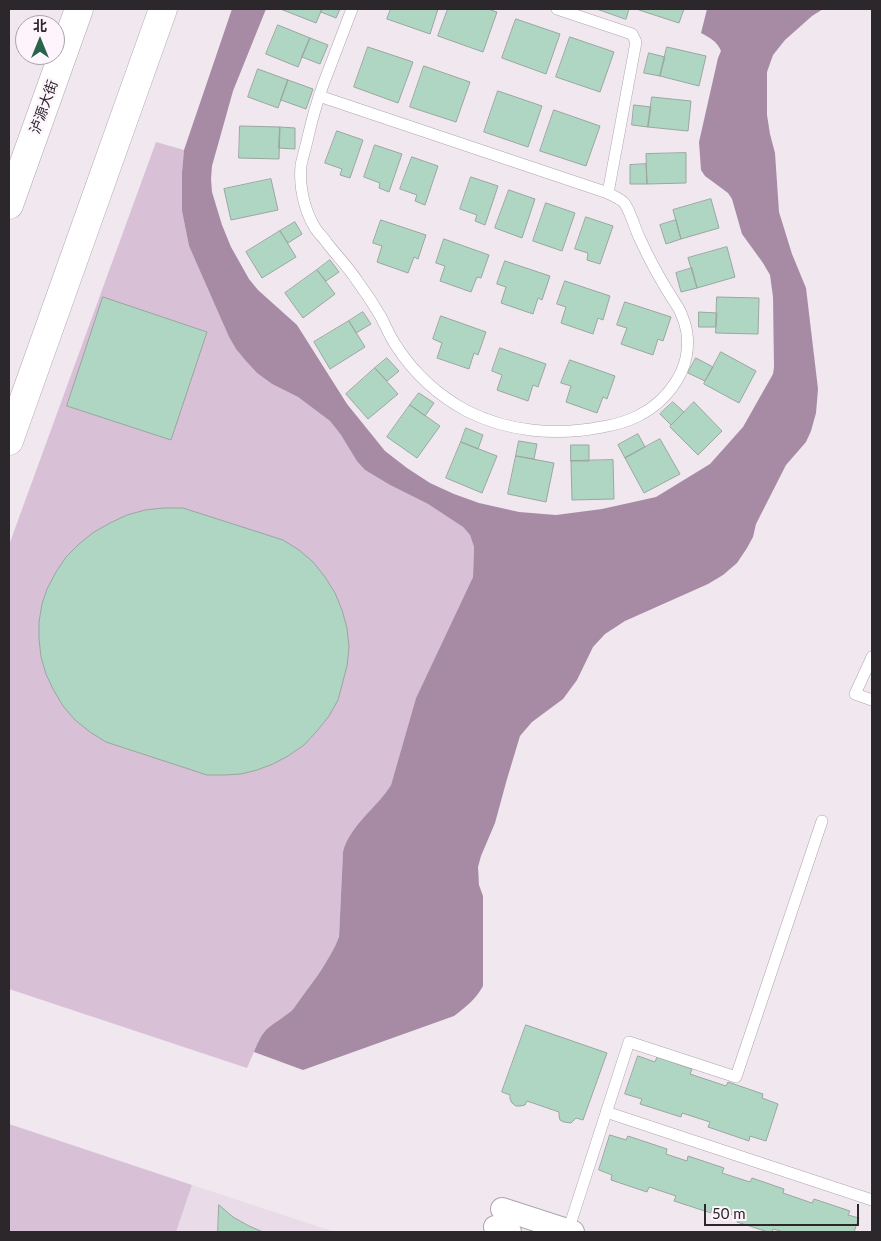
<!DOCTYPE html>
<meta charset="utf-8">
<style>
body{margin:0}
#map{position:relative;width:881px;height:1241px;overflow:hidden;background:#f0e7ef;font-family:Lato,"Noto Sans SC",sans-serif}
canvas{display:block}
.frame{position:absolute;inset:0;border:10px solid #2b272a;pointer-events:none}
.north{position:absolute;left:15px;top:15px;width:50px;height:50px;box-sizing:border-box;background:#fdf4fc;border:1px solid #a9a2a8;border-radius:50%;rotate:0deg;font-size:14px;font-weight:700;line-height:20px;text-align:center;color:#2b272a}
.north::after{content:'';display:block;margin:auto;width:18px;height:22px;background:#29634c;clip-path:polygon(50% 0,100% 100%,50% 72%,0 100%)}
.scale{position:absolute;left:704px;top:1204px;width:155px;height:22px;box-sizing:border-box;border:2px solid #2b272a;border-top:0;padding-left:6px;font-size:15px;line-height:18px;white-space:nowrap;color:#2b272a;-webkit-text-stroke:4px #fdf4fc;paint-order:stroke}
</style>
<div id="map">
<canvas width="881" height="1241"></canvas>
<div class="frame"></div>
<div class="north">北</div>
<div class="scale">50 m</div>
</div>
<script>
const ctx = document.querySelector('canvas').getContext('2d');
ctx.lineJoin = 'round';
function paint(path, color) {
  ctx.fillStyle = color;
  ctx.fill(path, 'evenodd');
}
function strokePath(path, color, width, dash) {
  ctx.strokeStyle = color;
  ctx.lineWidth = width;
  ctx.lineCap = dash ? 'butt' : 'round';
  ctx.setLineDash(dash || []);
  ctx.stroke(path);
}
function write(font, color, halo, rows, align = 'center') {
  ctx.font = font + ' Lato,"Noto Sans SC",sans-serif';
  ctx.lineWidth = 5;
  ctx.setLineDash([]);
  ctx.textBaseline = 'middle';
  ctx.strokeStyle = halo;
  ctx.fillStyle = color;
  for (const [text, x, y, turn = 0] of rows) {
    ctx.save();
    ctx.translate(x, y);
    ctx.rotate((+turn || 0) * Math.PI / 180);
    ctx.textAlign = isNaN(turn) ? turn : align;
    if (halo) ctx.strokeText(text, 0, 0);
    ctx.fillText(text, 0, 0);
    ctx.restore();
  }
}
paint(new Path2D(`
 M192,1185L335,1232H176Z`), '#eadbe9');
paint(new Path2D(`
 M156,142L184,150L182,172V211L189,246L229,337L236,349L245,360L257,373L272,384L298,397L330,421L341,435L365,470L390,485L428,504L463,527L470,535L474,547L473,577L416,698L391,785L385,795L345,847L343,852L339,937L329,959L294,1008L259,1040L247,1068L9,989V545Z
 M9,1124L192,1185L176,1232H9Z`), '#d8c0d6');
paint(new Path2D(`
 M232,9H266L233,91L212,166L211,179L212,192L222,225L231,247L249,279L258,290L297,325L347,404L385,451L407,468L430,483L454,494L479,503L519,512L556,515L602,509L656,497L710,464L743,427L773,374L774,367L773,297L770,275L763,263L742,234L732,199L728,193L705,176L701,170L699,142L718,58L721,51C717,41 710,38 701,33L707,9H823L812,16L785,40L773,55L767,72V115L770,134L775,153L779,212L792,254L806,288L818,389L816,413L811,431L806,442L786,465L756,524L753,537L747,548L737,563L723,575L708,584L625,621L605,634L593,647L577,680L563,699L532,722L520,736L507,779L495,823L481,856L478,867L479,885L483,896V986C475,1000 467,1006 454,1016L303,1070L254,1052C257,1044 260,1037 266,1030C274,1022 286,1017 294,1008C310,985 329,963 339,937L343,852C350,825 377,808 391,785L416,698L473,577L474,547L470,535L463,527L428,504L390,485L365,470L357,461L341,435L330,421L298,397L272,384L257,373L245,360L236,349L229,337L189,246L182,211V172L184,150Z`), '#a78ba5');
const building = new Path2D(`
 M284,9H322L316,23L283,10Z
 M322,9H340L336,18L321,12Z
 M391,9H438L430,34L387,19Z
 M448,9H488L497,12L483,52L438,36Z
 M597,9H629L626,19Z
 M639,9H684L679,23L639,10Z
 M516,19L560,34L546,74L502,58Z
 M278,25L310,38L298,67L266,54Z
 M570,37L614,52L600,92L556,77Z
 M310,38L328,45L320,64L302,57Z
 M368,47L413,62L398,103L354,87Z
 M667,47L706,56L699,86L660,76Z
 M649,53L665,57L660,76L644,73Z
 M424,66L470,82L456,122L410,107Z
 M258,69L288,80L278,108L248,97Z
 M288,80L313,89L306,109L281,100Z
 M498,91L542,106L528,147L484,132Z
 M652,97L691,101L688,131L648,127Z
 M634,105L651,107L648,127L632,125Z
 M554,110L600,126L586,166L540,151Z
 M240,126L280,127L279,159L239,158Z
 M280,127L295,128V149L279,148Z
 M337,131L363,140L350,178L340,175L342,169L325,163Z
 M375,145L402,154L389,192L379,188L380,183L364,177Z
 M686,153V183L647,184L646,154Z
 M412,157L438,166L425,205L415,201L417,195L400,189Z
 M646,164L647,184H630V165Z
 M471,177L498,186L485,225L475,221L477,215L460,209Z
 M271,179L278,210L231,220L224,189Z
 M509,190L535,199L522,238L495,228Z
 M711,199L719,228L681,239L673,210Z
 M546,203L575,213L562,251L533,241Z
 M586,217L613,226L600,264L587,260L588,253L575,249Z
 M381,220L426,235L418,259L414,257L408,273L377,262L382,246L373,243Z
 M676,220L681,239L666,244L660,225Z
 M295,222L302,234L288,243L280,231Z
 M280,231L296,257L262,278L246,252Z
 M444,239L489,255L481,278L477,277L471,292L440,281L445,266L436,263Z
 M727,247L735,277L697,288L688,258Z
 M330,260L339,272L326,281L317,270Z
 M505,261L550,276L542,300L538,298L533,314L501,303L506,287L497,284Z
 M692,268L697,288L681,292L676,273Z
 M317,270L335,294L303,318L285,293Z
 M565,281L610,296L603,320L598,318L593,334L561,323L566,307L557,304Z
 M103,297L207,332L171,440L67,406Z
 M717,297L759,298L758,334L716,333Z
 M625,302L671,317L663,341L658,339L653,355L621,344L627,328L617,325Z
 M363,312L371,324L356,333L349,321Z
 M699,312L717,313L716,327H699Z
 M441,316L486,332L478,355L474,353L469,369L437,358L442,343L433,339Z
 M349,321L365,347L330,369L314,342Z
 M500,348L546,364L538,387L533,385L528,401L497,390L502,375L492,371Z
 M721,352L756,371L739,403L704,384Z
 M387,358L399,371L387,381L375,368Z
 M696,358L713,367L705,381L688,373Z
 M570,360L615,376L607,399L603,397L597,413L566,402L571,386L561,383Z
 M375,368L398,394L368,419L346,394Z
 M419,393L434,403L425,416L410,405Z
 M673,402L684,412L671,425L660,414Z
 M694,402L722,431L698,455L670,427Z
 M410,405L440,426L417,458L387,437Z
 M466,428L483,435L478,449L461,442Z
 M638,434L645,447L625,458L618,445Z
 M660,439L680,474L644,493L625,458Z
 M519,441L537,444L534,459L516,456Z
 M461,442L497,456L482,493L446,478Z
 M571,445H589V461H571Z
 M516,456L554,463L546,502L508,494Z
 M613,460L614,499L572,500L571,461Z
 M164,508H183L283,540L299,550L313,562L325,577L335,593L342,610L347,628L349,647L347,666L338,700L329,716L317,731L304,745L288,756L273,764L257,770L241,774L224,775H207L106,742L90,732L75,720L63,706L53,689L46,674L41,657L39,639V622L42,604L47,589L56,572L66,557L79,544L94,532L110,523L127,515L145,510Z
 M526,1025L607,1053L583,1120L576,1118L571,1123L564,1122L560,1120L559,1116V1112L527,1101L525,1105L520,1106H516L512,1103L510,1099V1095L502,1092Z
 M638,1056L655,1062L657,1057L692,1069L690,1074L726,1086L728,1082L763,1094L762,1098L778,1104L766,1141L750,1136L749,1141L708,1127L710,1122L682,1113L681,1117L640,1104L642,1099L625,1094Z
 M610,1135L626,1140L628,1136L667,1149L666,1154L687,1161L688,1156L724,1168L722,1173L750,1182L752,1178L784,1189L783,1193L812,1203L814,1199L850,1211L848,1215L859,1218L854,1232H784L773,1229L772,1232H768L737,1222L739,1217L712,1208L711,1213L674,1201L676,1196L649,1187L647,1192L611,1180L612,1175L599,1170Z
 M219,1205L233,1217L249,1226L263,1232H218Z`);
paint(building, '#afd6c3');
strokePath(building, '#9aa6a0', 1);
const service = new Path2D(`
 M557,9L632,34L636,42L608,193
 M319,96L608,193C613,196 622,199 625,204C631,213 635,229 640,239C649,259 660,279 672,298C675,303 680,309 682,316C691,336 689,361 677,380C668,395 654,408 638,416C626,422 614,425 602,427C557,436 508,432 467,411C439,396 414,373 397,347C390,337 386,327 381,317C374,305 366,293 358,282C349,268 337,256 327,243C323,237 317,232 314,226C304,209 299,186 301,165C303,156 306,146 308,137C312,119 317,102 323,85L352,9
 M872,657L855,694L872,700
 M606,1112L872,1200
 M568,1231L629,1042L736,1077L822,821`);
const minor = new Path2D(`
 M502,1209L573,1232
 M495,1227L510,1232`);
const secondary = new Path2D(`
 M9,205L79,9
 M9,441L163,9`);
strokePath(service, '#aea5ad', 12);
strokePath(minor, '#aea5ad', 24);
strokePath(secondary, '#aea5ad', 29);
strokePath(service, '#fff', 11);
strokePath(minor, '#fff', 22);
strokePath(secondary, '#fff', 28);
write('14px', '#2b272a', '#fdf4fc', [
 ["泸源大街",44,107,-70]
]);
</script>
